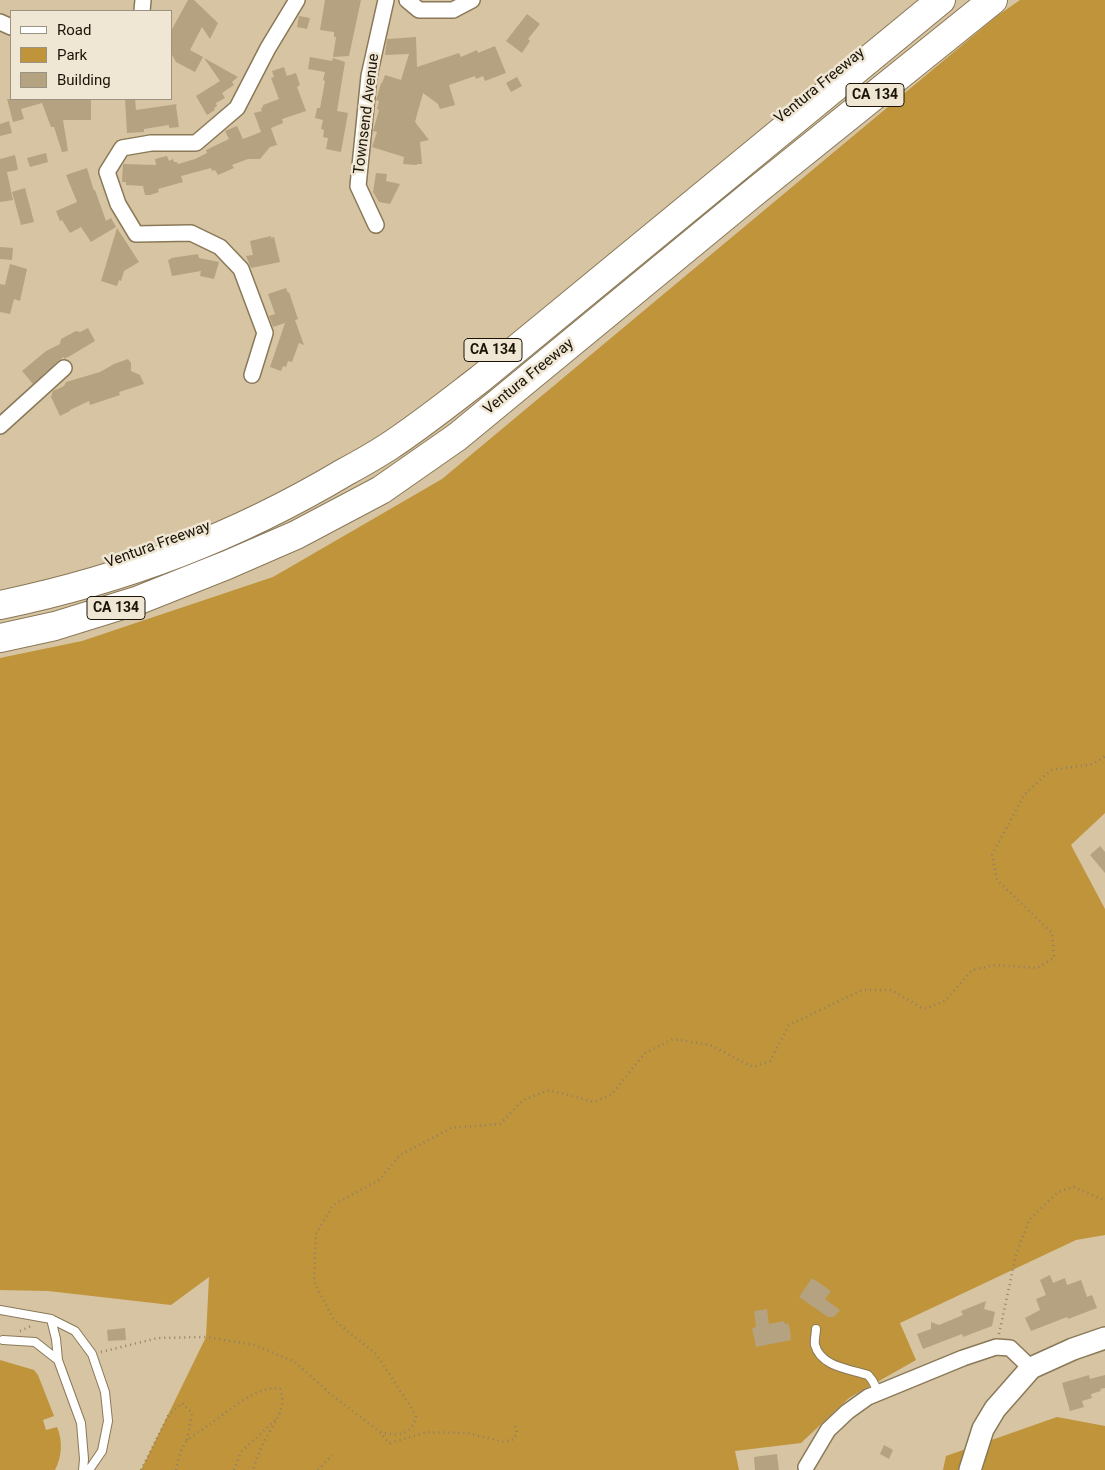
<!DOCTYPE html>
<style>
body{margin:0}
#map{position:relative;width:1105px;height:1470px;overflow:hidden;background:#d7c4a2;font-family:Roboto,sans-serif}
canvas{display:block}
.legend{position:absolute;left:10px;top:10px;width:162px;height:90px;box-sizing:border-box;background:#f0e6d4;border:1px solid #9a9282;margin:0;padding:6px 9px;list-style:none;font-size:15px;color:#1a1407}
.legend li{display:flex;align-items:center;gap:10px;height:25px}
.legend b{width:25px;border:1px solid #9a9282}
</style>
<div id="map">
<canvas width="1105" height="1470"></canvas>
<ul class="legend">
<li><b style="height:6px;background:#fff"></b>Road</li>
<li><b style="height:14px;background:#bf943b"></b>Park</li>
<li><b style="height:14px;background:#b5a281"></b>Building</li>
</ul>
</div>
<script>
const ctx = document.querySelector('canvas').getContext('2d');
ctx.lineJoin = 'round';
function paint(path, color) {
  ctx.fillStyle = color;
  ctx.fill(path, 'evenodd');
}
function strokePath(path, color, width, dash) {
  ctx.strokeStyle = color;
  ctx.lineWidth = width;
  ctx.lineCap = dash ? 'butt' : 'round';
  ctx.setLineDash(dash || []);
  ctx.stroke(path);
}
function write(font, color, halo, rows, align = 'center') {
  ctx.font = font + ' Roboto,sans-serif';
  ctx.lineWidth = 5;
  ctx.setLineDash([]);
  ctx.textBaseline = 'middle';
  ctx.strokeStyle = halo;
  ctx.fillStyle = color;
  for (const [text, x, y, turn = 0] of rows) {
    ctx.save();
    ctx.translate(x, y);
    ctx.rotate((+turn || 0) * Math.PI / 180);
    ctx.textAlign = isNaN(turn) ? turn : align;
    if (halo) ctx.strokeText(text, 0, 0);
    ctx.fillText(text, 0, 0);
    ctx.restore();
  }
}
paint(new Path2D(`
 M1020,0H1105V813L1071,845L1105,909V1235L1076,1240L900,1323L916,1360L849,1398L801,1443L735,1451L739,1470H141L206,1337L209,1277L171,1305L48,1291L0,1290V658L82,641L273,577L442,479L997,16Z
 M0,1360L34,1370L38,1375L54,1416L43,1420L46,1430L57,1427C63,1441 62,1457 55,1470H0Z
 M1057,1417L1105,1426V1470H943L946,1456Z`), '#bf943b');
paint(new Path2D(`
 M188,0H194L218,23L210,39L202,27L190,50L203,57L195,72L176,62L171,53V31Z
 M325,0H361L349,56L333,57L336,37H334V32L320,30Z
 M527,14L540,24L528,39L530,41L522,53L506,41Z
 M299,16L310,18L307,29L297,27Z
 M416,37L417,67L459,53L461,57L477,50L478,53L495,46L506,73L485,81L483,76L476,79L475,76L449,85L455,105L440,109L438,104L423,93L415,122L429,140L420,142L422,164H417V165L403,164L404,157L372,147L377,132L373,131L379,110L377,109L379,101L376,100L381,83H382L385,75L401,80L409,54L385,55L387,39Z
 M310,57L332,61L333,58L345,62L337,111L348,113L341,152L326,149L328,138L323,137L324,130L321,129L323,120L315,118L317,108H320L325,81L323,80L325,72L308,69Z
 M204,58L238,77L232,82L234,85L222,93L225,98L216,103L217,106L214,108L215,110L207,115L196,96L220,81Z
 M284,67L287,76L296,73L300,85L297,87L306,111L282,119L283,123L271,128L277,145L270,147L260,159H248L232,165L234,168L218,175L215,170L212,171L211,168L181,176L183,182L158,189L159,192L150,195H145L143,186L126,185V182H122L123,164L156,165L155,159L167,156L169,161L173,159L174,162H177L178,164L195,159L207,153L206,150L229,139L225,131L237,126L243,139L261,132L254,113L262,111L261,108L263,107V105L279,99L271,78L274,77L272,71Z
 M517,77L522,86L511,92L506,83Z
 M7,99H91V120H63L68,151L62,152L54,127H51L42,103L21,109L24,119L13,122Z
 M125,99H135L136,110L177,104L176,106L179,127L169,128V125L144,129V132L127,133Z
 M9,121L12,133L0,136V124Z
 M46,153L48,162L30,167L27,158Z
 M15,155L18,170L7,172L13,200L0,202V159Z
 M87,168L94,191L95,190L106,221L111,218L116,227L91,242L81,227L70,233L62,220L60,221L56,211L77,202L66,175Z
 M376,173L387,174L386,181L400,184L390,204L379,202L373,192Z
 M25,188L34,222L21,225L12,192Z
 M117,228L139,262L124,271L121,281L119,280L117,286L101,281Z
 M271,236V238L274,237L280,262L251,268L246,256L253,255L250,241Z
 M0,247L13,248L12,260L0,259Z
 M198,254L199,258L219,262L214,279L200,276L201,271L172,276L168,260L171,259V258Z
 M10,264L27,269L20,301L14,299L10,314L0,312V284L5,285Z
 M286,288L288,293L289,292L298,319L295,320L304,345L299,343L292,362L288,361L286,367L283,366L281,371L270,367L285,323L273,327L269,316L275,314L268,294Z
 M88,328L95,341L70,356L64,359V357L58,361L33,384L22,371L46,351L60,344L61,339L76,331L80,332Z
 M128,359L131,363V371L140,375L144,384L119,392L120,395L90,405L89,401L70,410V411L60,416L51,397L53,391L64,386L66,382L100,372L114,364Z
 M1100,846L1105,852V873L1090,855Z
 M1050,1275L1053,1283L1065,1278L1067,1285L1081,1280L1087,1297L1092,1295L1097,1308L1068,1319L1067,1317L1031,1331L1025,1318L1040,1310L1036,1299L1046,1295L1040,1280Z
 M812,1278L831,1291L825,1299L840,1310L834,1317H828L799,1297Z
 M986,1301L984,1309L995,1312L992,1326L963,1337L962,1334L923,1349L917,1334L931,1329V1322L939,1325L963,1315L961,1311Z
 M767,1309L769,1324L784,1321L785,1324L788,1323L790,1330L791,1340L756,1347L752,1328L756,1327L754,1311Z
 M125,1328L126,1340L108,1341L107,1330Z
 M1089,1375L1090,1379L1105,1375V1388L1100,1389L1101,1391L1091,1394L1092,1398L1082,1401L1084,1407L1070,1411L1062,1383Z
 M884,1445L893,1450L889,1459L880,1454Z
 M777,1454L779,1470H755L754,1457Z`), '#b5a281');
const lane = new Path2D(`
 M0,1310L51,1319L75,1331L92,1354L105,1392L108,1421L102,1451L89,1470
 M51,1319L56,1339L58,1360
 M816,1329C816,1334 814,1340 815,1345C821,1367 850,1369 868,1375L872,1380L879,1393
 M3,1340L35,1342L58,1360L81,1423L84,1459L83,1470`);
const street = new Path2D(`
 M407,0L419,10H453L472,0
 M142,11L143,0
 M0,22L11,27
 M376,225L358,186L369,76L386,0
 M252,375L265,333L241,269L220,247L191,233L136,234L118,204L107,172L122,148L151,143H196L237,108L268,48L297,0
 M0,426L64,368
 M806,1467L828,1430L847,1412L868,1397L963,1358L996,1347L1010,1348L1031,1368`);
const secondary = new Path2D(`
 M970,1470L983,1429L995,1409L1031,1368L1073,1349L1105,1338`);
const highway = new Path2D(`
 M0,605C125,579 236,537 345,472C360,464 374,456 388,447C420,426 450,402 480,379L941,0
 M0,638L55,626L139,600L227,565L296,535L381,490L457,437L757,190L993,0`);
strokePath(lane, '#8a7958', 10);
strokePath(street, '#8a7958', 18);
strokePath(secondary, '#8a7958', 24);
strokePath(highway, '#8a7958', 30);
strokePath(new Path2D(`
 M20,1331L31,1326
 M999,1334L1016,1255L1029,1220L1058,1192L1074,1187L1105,1201
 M101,1352L158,1338L206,1337L255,1345L295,1362L333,1396L380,1432L385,1439L390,1443L427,1432L467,1433L504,1442L514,1439L517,1432L515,1426
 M380,1432C396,1436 411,1437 416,1417L411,1407L376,1354L334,1320L314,1282L316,1234L333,1205L379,1180L400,1155L451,1128L500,1124L523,1100L549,1090L594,1102L611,1095L645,1053L673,1039L710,1045L753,1067L770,1061L789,1025L862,990H891L924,1009L945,1001L972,970L996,965L1037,968L1054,958L1052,933L997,880L992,855L1024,795L1051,770L1093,764L1105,756
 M141,1470L168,1416L182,1403L192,1413L187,1440
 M176,1470C178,1460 180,1449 187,1441C193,1435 202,1430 209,1425C226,1413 259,1383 280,1389C288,1408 273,1424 265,1440C260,1450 256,1460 253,1470
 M234,1470L241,1452L277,1418
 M318,1470L332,1455`), '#8e8067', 2.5, [1, 4]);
strokePath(lane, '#fff', 8);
strokePath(street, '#fff', 15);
strokePath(secondary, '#fff', 21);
strokePath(highway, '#fff', 28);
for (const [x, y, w] of [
 [875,95,58],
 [493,350,58],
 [116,608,58]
]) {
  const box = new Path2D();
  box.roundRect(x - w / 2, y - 11.5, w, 23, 4);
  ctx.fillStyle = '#f0e6d4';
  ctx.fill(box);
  strokePath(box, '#1a1407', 1);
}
write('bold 14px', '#1a1407', null, [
 ["CA 134",875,95],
 ["CA 134",493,350],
 ["CA 134",116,608]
]);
write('15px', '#1a1407', '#f0e6d4', [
 ["Ventura Freeway",820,86,-39],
 ["Townsend Avenue",367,114,-83],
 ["Ventura Freeway",529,377,-39],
 ["Ventura Freeway",158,545,-20]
]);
</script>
